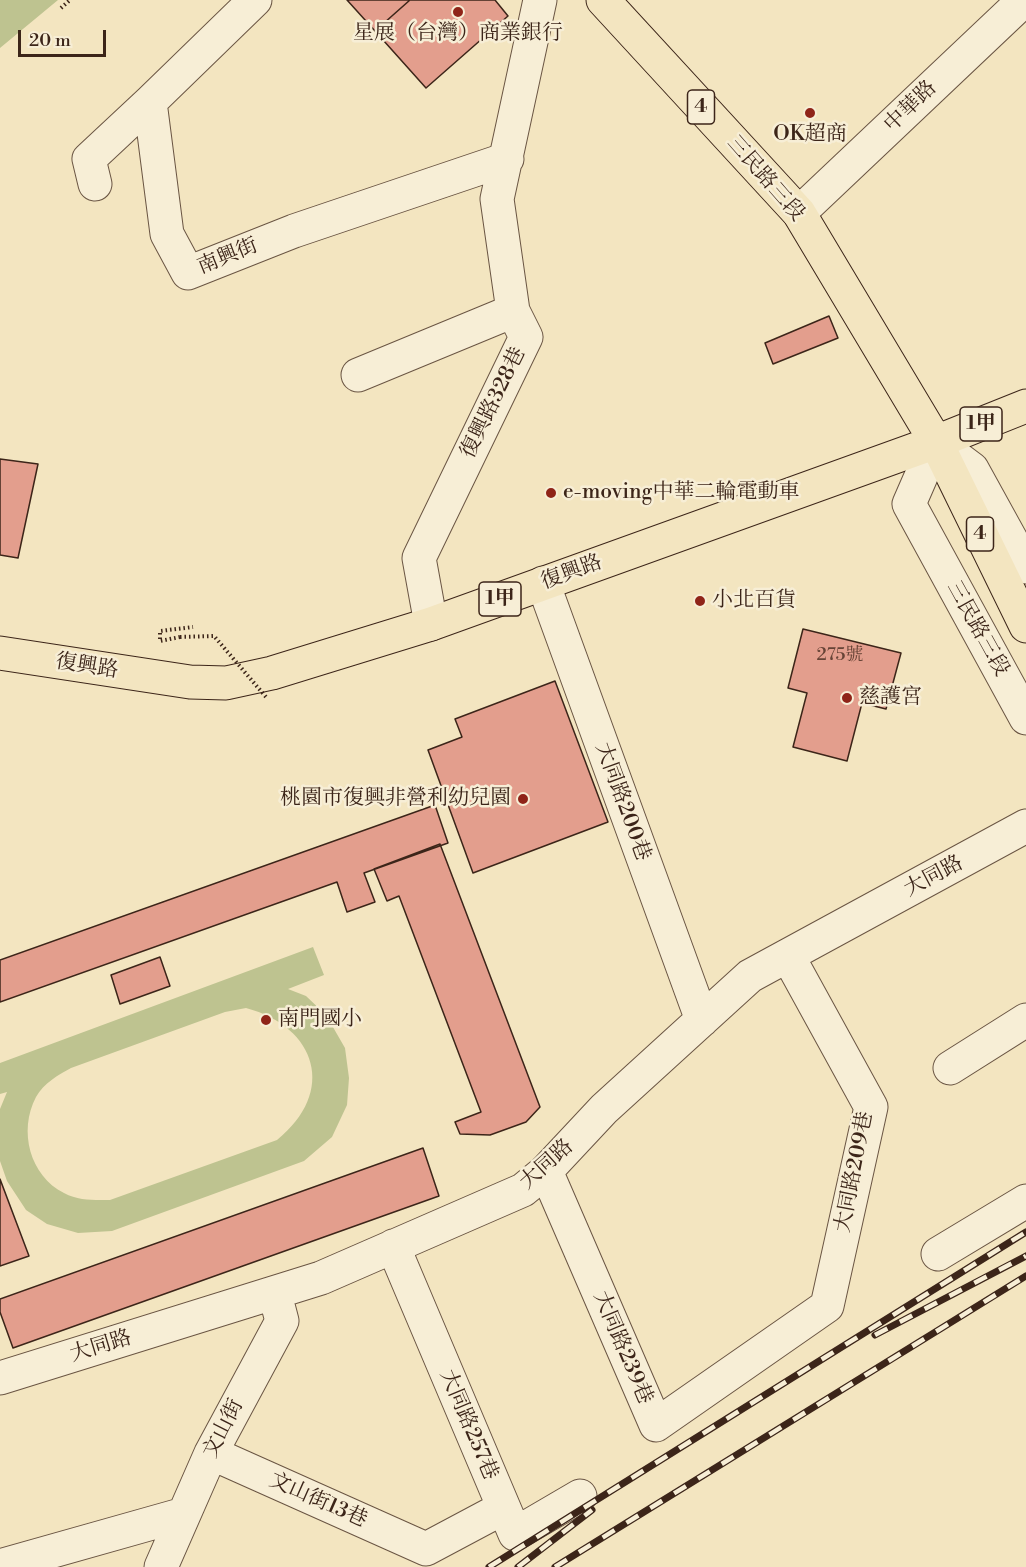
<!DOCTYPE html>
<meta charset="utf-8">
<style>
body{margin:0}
#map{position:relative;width:1026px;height:1567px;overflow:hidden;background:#f3e5c0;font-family:"Libre Bodoni",serif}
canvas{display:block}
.scale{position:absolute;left:18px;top:30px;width:88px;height:27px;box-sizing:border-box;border:3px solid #3c2519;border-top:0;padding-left:8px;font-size:18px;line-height:21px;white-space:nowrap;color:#3c2519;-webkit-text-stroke:4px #f7eed6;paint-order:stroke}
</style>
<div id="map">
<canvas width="1026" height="1567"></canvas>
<div class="scale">20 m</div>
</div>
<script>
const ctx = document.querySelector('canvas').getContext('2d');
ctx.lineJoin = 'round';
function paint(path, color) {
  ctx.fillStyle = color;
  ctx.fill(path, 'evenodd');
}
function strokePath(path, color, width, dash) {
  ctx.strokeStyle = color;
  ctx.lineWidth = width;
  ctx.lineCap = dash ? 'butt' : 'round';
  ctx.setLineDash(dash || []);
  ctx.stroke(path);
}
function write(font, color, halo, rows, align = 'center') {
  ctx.font = font + ' "Libre Bodoni","Noto Serif TC",serif';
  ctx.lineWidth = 5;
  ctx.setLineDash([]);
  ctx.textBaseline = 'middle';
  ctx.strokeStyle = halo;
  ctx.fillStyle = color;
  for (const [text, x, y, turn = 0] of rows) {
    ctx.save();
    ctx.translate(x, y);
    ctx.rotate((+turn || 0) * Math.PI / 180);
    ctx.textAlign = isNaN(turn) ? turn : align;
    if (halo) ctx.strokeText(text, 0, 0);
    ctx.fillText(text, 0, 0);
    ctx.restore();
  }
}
paint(new Path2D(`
 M0,0H58L0,48Z
 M313,947L324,975L288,989L306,996L326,1015L345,1048L349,1078L347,1105L332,1137L304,1161L112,1231L78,1233L47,1224L26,1210L7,1181L0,1161V1109L7,1092L0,1094V1063ZM246,1008C317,1027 337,1092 277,1140L110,1200C94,1200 79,1201 64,1193C30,1176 18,1131 36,1097C44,1083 58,1075 71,1068L225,1012Z`), '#bec390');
const building = new Path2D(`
 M347,0H410L375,31Z
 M410,0H495L508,16L426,88L375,31Z
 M829,316L838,338L773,364L765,343Z
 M0,459L38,464L18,558L0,555Z
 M803,629L901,653L886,709L862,703L847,761L793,747L807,693L788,688Z
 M555,681L608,822L473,873L428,750L462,737L455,719Z
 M435,805L448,843L364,873L375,902L347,912L337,882L0,1002V960Z
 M440,844L540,1107L526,1122L490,1135L460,1134L455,1122L481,1112L399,896L387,901L374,869Z
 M160,957L170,986L120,1004L111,975Z
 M423,1148L439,1196L13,1348L0,1312V1299Z
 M0,1179L29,1256L0,1266Z`);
paint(building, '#e39e8d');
strokePath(building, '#3c2519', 1.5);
const minor = new Path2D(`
 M255,0L150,102L167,234L188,273L294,231L507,159
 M95,184L89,159L150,102
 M799,213L1024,0
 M358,375L513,311
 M1026,567L972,469L936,442L909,504L1026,718
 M543,583L702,1020
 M431,624L419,558L526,337L513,311L497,199L540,0
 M950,1068L1026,1020
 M546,1171L656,1425L827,1306L871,1107L788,956
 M393,1246L515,1534L580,1496
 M938,1254L1026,1201
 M0,1378L321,1278L523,1190L546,1171L604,1109L750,976L1026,826
 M211,1453L426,1549L503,1508
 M0,1566L184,1514
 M161,1567L211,1453L282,1321L275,1294`);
const major = new Path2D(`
 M603,0L799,213L936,442L1026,626
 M0,653L190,682L226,683L272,673L431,624L936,442L1026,406`);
strokePath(minor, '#6a5543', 35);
strokePath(major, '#3c2519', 35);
strokePath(new Path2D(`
 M61,8L70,0
 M180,637L160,641V631L193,627`), '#3c2519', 4, [1.5, 3]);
strokePath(minor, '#f7eed6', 33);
strokePath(major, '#f3e5c0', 33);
const rail = new Path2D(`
 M875,1335L1026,1256
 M489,1567L1026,1232
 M518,1567L592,1510
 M555,1567L1026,1276`);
strokePath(rail, '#3c2519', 7);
strokePath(rail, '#f7eed6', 4.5, [14]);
strokePath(new Path2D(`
 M180,637L214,636L266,697`), '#3c2519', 4, [1.5, 3]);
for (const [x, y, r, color] of [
 [458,12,6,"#8f2418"],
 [810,113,6,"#8f2418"],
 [551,493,6,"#8f2418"],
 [700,601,6,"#8f2418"],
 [847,698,6,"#8f2418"],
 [523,799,6,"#8f2418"],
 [266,1020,6,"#8f2418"]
]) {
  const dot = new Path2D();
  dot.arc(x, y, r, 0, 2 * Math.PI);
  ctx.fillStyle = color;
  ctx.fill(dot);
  strokePath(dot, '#f7eed6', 2);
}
write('18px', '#664336', null, [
 ["275號",840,656]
]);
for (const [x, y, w] of [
 [701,107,27],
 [981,424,42],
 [980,534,27],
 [500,599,42]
]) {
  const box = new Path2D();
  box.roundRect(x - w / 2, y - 17, w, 34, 4.5);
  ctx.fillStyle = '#f7eed6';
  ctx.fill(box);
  strokePath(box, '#3c2519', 1.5);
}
write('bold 20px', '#3c2519', null, [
 ["4",701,107],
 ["1甲",981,424],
 ["4",980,534],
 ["1甲",500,599]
]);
write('21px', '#3c2519', '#f7eed6', [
 ["星展（台灣）商業銀行",458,34,"center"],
 ["OK超商",810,135,"center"],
 ["e-moving中華二輪電動車",563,493],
 ["小北百貨",712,601],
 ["慈護宮",859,698],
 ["桃園市復興非營利幼兒園",511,799,"right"],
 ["南門國小",278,1020]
], 'left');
write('21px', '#3c2519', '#f7eed6', [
 ["中華路",911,107,-44],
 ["三民路三段",765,179,49],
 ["南興街",228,257,-22],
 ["復興路328巷",494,403,-64],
 ["復興路",572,573,-20],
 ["三民路三段",977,629,61],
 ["復興路",87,667,9],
 ["大同路200巷",622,802,70],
 ["大同路",934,877,-28],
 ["大同路",547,1165,-42],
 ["大同路209巷",855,1172,-79],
 ["大同路",101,1347,-17],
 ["大同路239巷",622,1348,67],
 ["大同路257巷",468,1425,67],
 ["文山街",224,1429,-63],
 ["文山街13巷",318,1501,24]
]);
</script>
